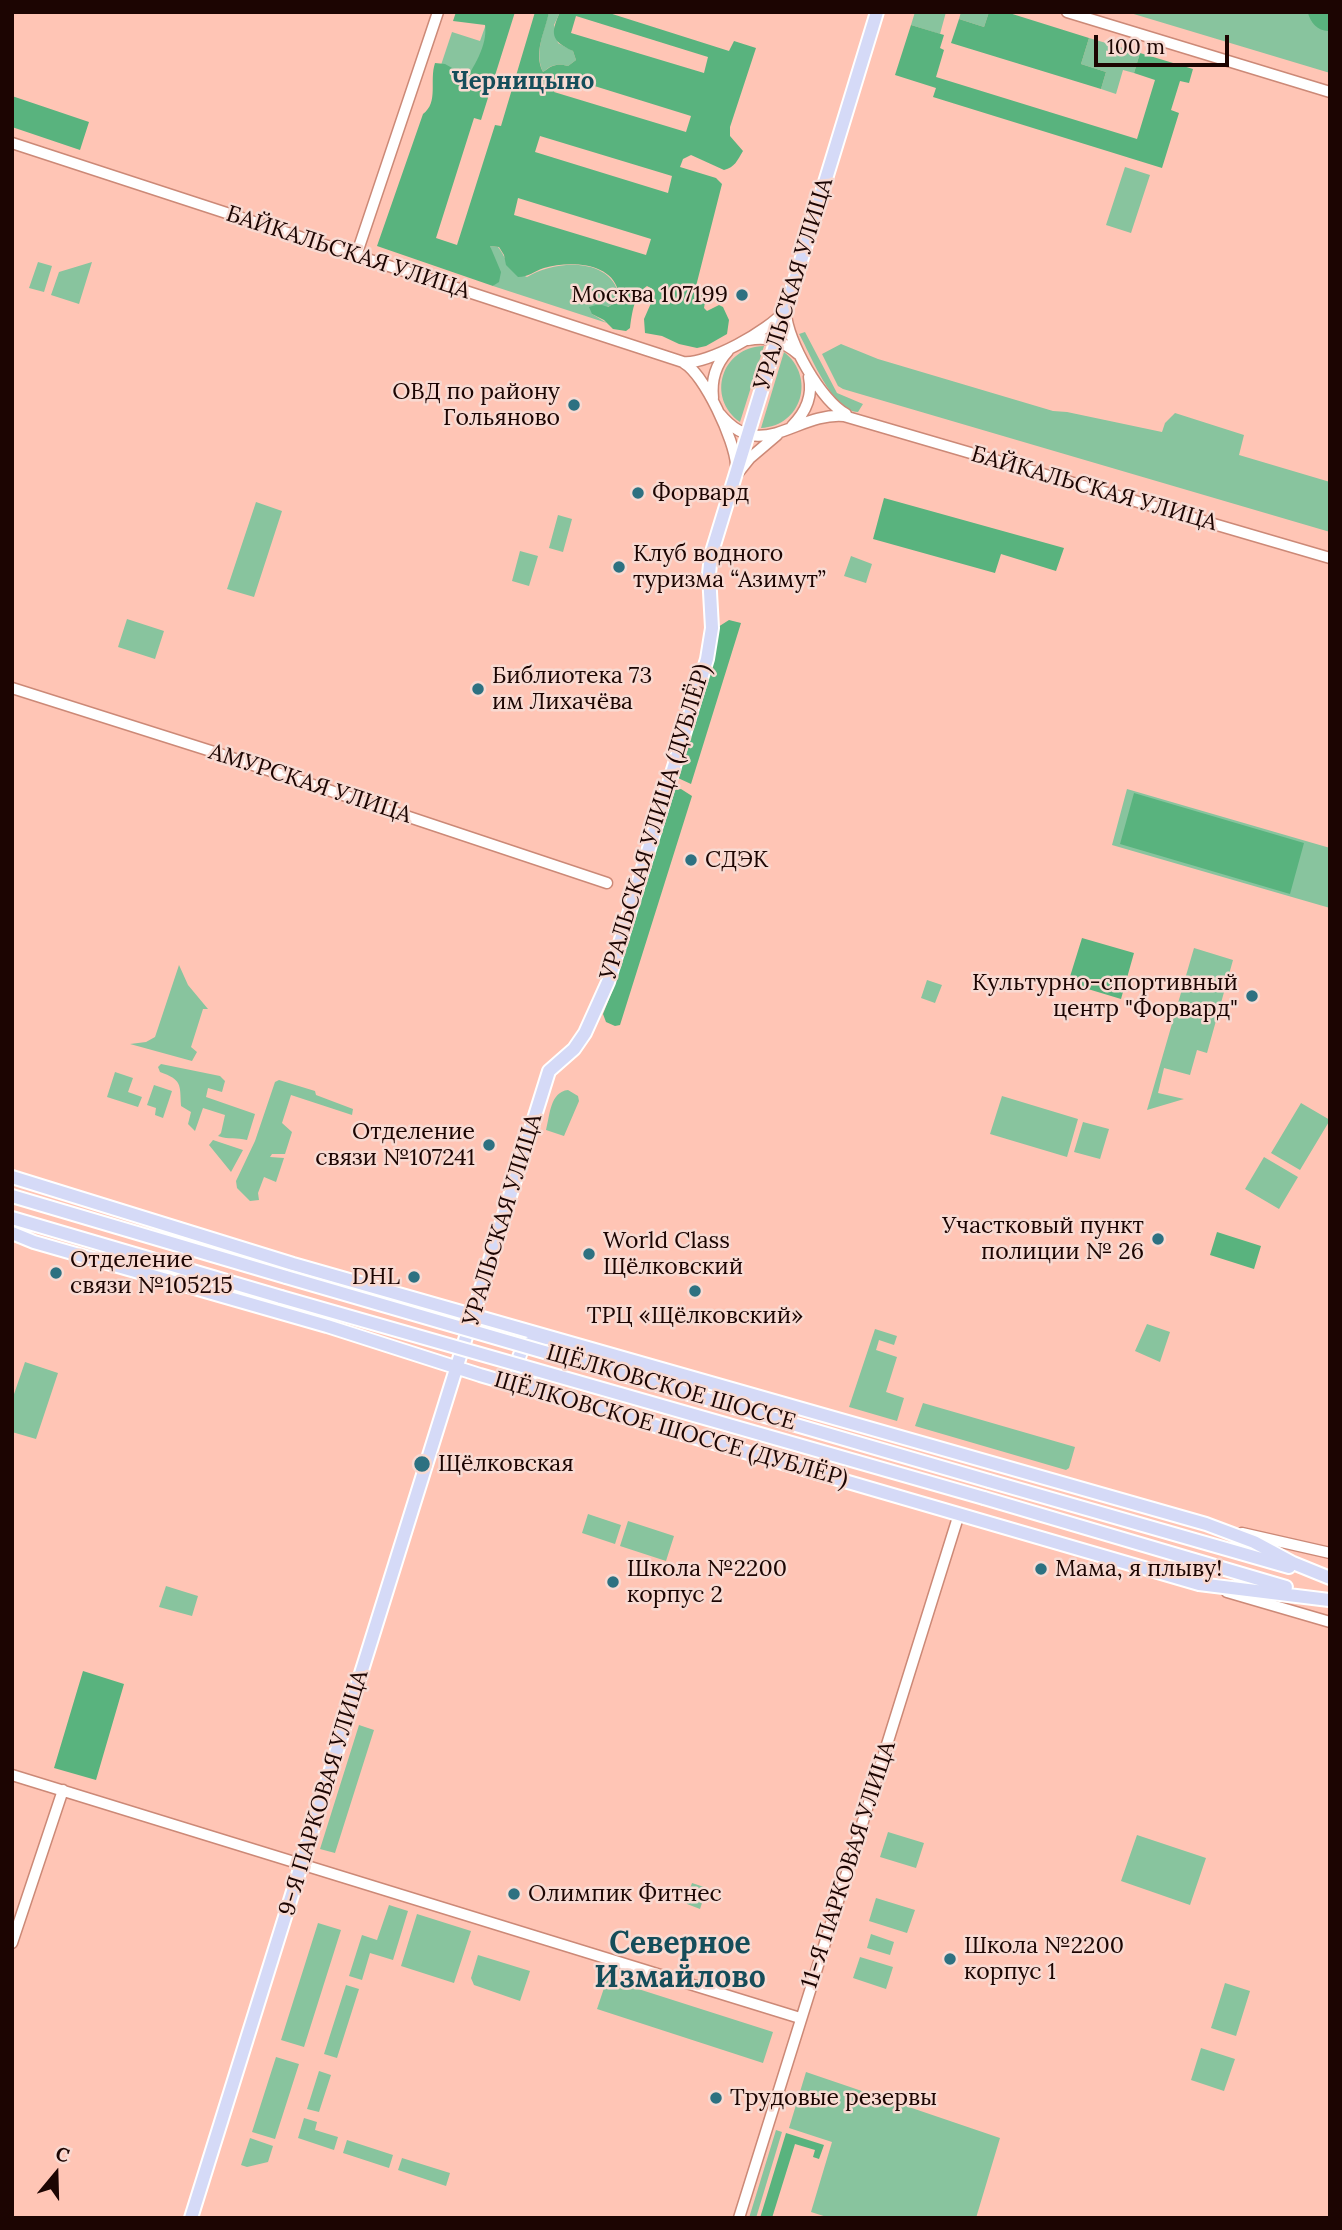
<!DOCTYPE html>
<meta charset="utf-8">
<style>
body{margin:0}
#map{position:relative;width:1342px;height:2230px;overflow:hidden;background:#ffc5b5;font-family:Lora,serif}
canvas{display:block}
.frame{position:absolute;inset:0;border:14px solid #1c0502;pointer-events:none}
.north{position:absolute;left:21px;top:2139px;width:70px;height:70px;-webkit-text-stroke:5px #f8dad2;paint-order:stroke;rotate:19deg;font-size:19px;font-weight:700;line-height:28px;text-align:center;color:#1c0502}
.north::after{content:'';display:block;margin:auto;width:24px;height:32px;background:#1c0502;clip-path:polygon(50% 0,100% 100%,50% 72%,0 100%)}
.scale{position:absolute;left:1094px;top:35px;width:135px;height:32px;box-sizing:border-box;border:4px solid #1c0502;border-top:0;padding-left:9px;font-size:21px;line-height:24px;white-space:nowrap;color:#1c0502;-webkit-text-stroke:5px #f8dad2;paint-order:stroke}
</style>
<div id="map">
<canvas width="1342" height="2230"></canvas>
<div class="frame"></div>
<div class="north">С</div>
<div class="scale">100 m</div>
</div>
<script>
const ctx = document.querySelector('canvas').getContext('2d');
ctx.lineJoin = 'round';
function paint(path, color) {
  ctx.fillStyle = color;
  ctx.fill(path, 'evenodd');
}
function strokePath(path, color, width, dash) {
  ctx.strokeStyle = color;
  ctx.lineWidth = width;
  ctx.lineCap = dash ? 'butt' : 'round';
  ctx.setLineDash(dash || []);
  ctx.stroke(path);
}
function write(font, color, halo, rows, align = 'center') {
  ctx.font = font + ' Lora,serif';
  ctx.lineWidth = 5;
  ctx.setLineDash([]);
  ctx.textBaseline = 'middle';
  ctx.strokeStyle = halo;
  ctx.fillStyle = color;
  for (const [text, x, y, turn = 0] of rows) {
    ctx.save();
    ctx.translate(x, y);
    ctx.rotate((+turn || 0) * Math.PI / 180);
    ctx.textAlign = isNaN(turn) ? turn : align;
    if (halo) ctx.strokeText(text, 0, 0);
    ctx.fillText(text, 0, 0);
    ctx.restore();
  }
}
paint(new Path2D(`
 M549,12H560L554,25L558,43L573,51L576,60L568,66C557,63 551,65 543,72C534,53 544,32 549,12Z
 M915,12H946L940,34L911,25Z
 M961,12H989L984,27L959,19Z
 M1127,12H1330V73Z
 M485,27L493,30L471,97L455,92L461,72L441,65L452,32L480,41Z
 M1089,38L1140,53L1134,73L1123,70L1116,94L1101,89L1106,72L1081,64Z
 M1125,167L1150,175L1131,233L1106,225Z
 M490,246L498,247C512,266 502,266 527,277C554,260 610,256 619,295L616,303L592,314L607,323L493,286L499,281Z
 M38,262L52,266L44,292L29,288Z
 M92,262L79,304L51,295L59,272Z
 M805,332L837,393L863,404L858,412C832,411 811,355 799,334Z
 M841,344L878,359L1053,411L1067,412L1162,432L1165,423L1175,413L1244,435L1239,455L1330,482V532L843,389L838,386L822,354Z
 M764,346L740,422C706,398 721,347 764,346Z
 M784,352C816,377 802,426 761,428Z
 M256,502L282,511L254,597L227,589Z
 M558,515L572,519L563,552L549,548Z
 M520,551L538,556L529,586L512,581Z
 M851,556L872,564L866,583L844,576Z
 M127,619L164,631L155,659L118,647Z
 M1127,789L1330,848V908L1112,845Z
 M1194,948L1233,960L1207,1053L1197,1050L1190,1075L1164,1068L1158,1093L1184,1099L1147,1110Z
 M179,965L188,985L208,1009H203L191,1047L197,1052L192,1061L130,1044L146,1042L155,1037Z
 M927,980L942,985L935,1003L921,998Z
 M161,1064L220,1076L225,1081L222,1092L208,1088L206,1097L255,1114L247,1140C236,1137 230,1140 218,1136L221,1133L225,1115L203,1108L195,1131L188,1124L191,1112L181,1106C180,1084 182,1080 160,1072L158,1067Z
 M115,1072L133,1078L128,1092L142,1097L138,1107L107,1097Z
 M279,1080L315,1091L316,1095L353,1109L352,1115L291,1095L282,1123L292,1132L285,1154H272L270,1157L284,1158L276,1182L264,1177L258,1193L259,1200L250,1201L237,1188L236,1181L255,1141L275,1082Z
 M154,1085L172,1091L163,1118L155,1115L156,1108L147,1105Z
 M568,1090L578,1096L579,1101L564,1136L546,1130C550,1115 550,1092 568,1090Z
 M1002,1096L1078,1119L1067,1157L990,1134Z
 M1301,1103L1330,1120L1300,1170L1271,1153Z
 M1083,1122L1109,1129L1100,1159L1074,1152Z
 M213,1140L243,1150L231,1172L209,1145Z
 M1264,1157L1298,1177L1279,1209L1245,1189Z
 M1147,1324L1170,1332L1160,1362L1135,1351Z
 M875,1329L897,1336L894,1345L879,1340L876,1350L897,1357L886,1392L904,1398L897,1421L849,1407Z
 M25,1362L58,1373L36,1439L12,1432V1400Z
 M923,1403L1075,1447L1069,1468L1066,1470L915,1426Z
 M588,1514L621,1525L615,1544L582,1533Z
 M628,1521L674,1536L666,1561L620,1546Z
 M166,1586L198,1596L192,1616L159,1607Z
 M359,1725L374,1730L335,1853L320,1849Z
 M888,1832L924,1843L916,1868L880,1857Z
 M1137,1835L1206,1858L1190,1905L1121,1881Z
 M692,1883L707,1888L700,1909L687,1904L686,1900Z
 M876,1898L915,1910L907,1933L869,1921Z
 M389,1905L408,1911L393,1960L370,1953L362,1980L349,1976L362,1935L377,1940Z
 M417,1914L471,1931L454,1983L401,1966Z
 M318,1923L341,1930L304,2047L281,2040Z
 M871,1934L894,1942L890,1955L867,1948Z
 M478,1955L530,1971L520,2001L474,1985L471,1978Z
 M860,1957L893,1967L886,1989L853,1978Z
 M607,1979L773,2032L763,2063L597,2009Z
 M1225,1983L1250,1991L1236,2036L1211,2028Z
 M346,1985L359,1989L337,2058L324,2054Z
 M1201,2048L1235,2059L1224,2091L1191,2080Z
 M276,2057L299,2064L275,2139L252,2132Z
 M319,2071L331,2075L319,2112L307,2109Z
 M806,2072L1000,2138L976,2218H830L811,2212L832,2142L789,2128Z
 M304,2118L317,2122L315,2130L338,2137L334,2150L298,2138Z
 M776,2130L782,2132L756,2218H749Z
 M250,2138L273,2146L268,2162L247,2167L241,2165Z
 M347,2140L393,2155L389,2168L343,2153Z
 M402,2158L450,2173L446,2186L398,2170Z`), '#88c49e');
paint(new Path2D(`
 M456,12H515L481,120L474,118L436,238L457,245L495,125L501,126L535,12H549C545,32 533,53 543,72C552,65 557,63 568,66L576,60L573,51C551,41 550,34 560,12H606L729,51L734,41L756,48L730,127V136L743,151C737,161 735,167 724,170L691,155L683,159L680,167L716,178L722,184L694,294L706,296L704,308L707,311L719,305L723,307L729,320L727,334L706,346L697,348L679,344L662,336L645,333L644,319L655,294L654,290L647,286C634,295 632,313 630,328L626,331L613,329L604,320L592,314L589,307L599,304L608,307C615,303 621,299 618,290C610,261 567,261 544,268C534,271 529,277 518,277L506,265L504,255L499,247L490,246L501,272L499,282L493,286L377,246L423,114C439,102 429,81 435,63L445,64L454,69L456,79L463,85C473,67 488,46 485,25L453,21ZM576,16L708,57L704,73L571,33ZM559,75L691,116L686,132L554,92ZM540,136L672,176L668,193L535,152ZM518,198L651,239L646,255L514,215Z
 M989,12H1006L1089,38L1081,64L1106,72L1101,89L951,43L959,19L984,27Z
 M1330,12L1328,31C1318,31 1310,22 1308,13Z
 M911,25L944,35L940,48L944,50L936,77L1137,139L1155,80L1134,73L1140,53L1193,69L1189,83L1180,81L1171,110L1179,113L1162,168L933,97L936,88L895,75Z
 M12,96L89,122L80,150L12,127Z
 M884,498L1064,548L1056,571L1001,554L995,573L873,539Z
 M729,620L741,623L691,784L678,778V773L718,627Z
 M681,789L692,796L620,1025L615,1026L606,1022L603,1014L613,989L671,795L675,790Z
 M1134,793L1304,843L1290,894L1120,844Z
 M1082,938L1134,953L1121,999L1068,983Z
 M1217,1232L1261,1246L1254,1269L1210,1255Z
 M83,1671L124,1684L96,1780L54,1768Z
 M786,2133L824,2145L819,2159L813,2157L815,2150L795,2144L772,2218H760Z`), '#59b37e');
const minor = new Path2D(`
 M1067,12L1330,92
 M12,143L683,362C707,365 770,330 784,311
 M356,256L438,12
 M786,313C787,340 821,401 846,414
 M748,340C768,336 783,341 798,354
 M684,363C704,374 735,441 736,465
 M713,398C711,380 715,365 728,351
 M720,414C761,464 796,412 844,416L1330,558
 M792,426C806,412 813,396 809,377
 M738,473L750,458L777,435
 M12,688L214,752L607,883
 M1242,1533L1330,1553
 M1227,1592L1330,1622
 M12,1775L800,2018
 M12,1943L63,1790
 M739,2218L959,1514`);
const major = new Path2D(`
 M12,1177L293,1264L1206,1524L1254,1542L1293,1563L1330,1578
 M12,1196L286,1277
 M12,1218L281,1297
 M12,1233L34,1242L327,1326L480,1375L1199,1584L1329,1600
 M537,1390L518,1371C517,1349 526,1340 548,1338
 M989,1481L1289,1567
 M984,1498L1286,1587
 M191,2218L549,1071L574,1049L585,1033L608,982L707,659L712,628L709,574L711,555L877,12`);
strokePath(minor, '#cc8977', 13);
strokePath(major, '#fff', 16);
strokePath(minor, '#fff', 10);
strokePath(major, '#d5daf7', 12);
const majorBridge = new Path2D(`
 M286,1277L989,1481
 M281,1297L984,1498`);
strokePath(majorBridge, '#fff', 16, []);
strokePath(majorBridge, '#d5daf7', 12);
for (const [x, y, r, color] of [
 [742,295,7,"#2d7181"],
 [574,405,7,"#2d7181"],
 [638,493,7,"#2d7181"],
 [619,567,7,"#2d7181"],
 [478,689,7,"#2d7181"],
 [691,860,7,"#2d7181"],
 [1252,996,7,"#2d7181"],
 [489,1145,7,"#2d7181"],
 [1158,1239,7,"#2d7181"],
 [589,1254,7,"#2d7181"],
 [56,1273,7,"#2d7181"],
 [414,1277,7,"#2d7181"],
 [695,1291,7,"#2d7181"],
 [422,1464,9,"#2d7181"],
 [1041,1569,7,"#2d7181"],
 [613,1582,7,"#2d7181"],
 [514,1894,7,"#2d7181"],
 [950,1959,7,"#2d7181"],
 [716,2098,7,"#2d7181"]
]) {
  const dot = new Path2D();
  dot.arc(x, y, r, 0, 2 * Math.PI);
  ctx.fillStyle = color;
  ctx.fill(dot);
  strokePath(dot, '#f8dad2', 2.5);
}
write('23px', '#1c0502', '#f8dad2', [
 ["БАЙКАЛЬСКАЯ УЛИЦА",348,253,18],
 ["УРАЛЬСКАЯ УЛИЦА",794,284,-73],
 ["БАЙКАЛЬСКАЯ УЛИЦА",1094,489,16],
 ["АМУРСКАЯ УЛИЦА",310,784,18],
 ["УРАЛЬСКАЯ УЛИЦА (ДУБЛЁР)",656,822,-73],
 ["УРАЛЬСКАЯ УЛИЦА",503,1220,-73],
 ["ЩЁЛКОВСКОЕ ШОССЕ",671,1388,16],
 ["ЩЁЛКОВСКОЕ ШОССЕ (ДУБЛЁР)",671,1430,16],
 ["9-Я ПАРКОВАЯ УЛИЦА",324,1793,-73],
 ["11-Я ПАРКОВАЯ УЛИЦА",849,1865,-72]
]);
write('23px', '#1c0502', '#f8dad2', [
 ["Москва 107199",728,295,"right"],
 ["ОВД по району",560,392,"right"],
 ["Гольяново",560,418,"right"],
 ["Форвард",652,493],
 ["Клуб водного",633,554],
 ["туризма “Азимут”",633,580],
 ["Библиотека 73",492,676],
 ["им Лихачёва",492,702],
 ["СДЭК",705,860],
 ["Культурно-спортивный",1238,983,"right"],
 ["центр \"Форвард\"",1238,1009,"right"],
 ["Отделение",475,1132,"right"],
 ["связи №107241",475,1158,"right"],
 ["Участковый пункт",1144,1226,"right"],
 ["полиции № 26",1144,1252,"right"],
 ["World Class",603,1241],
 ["Щёлковский",603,1267],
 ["Отделение",70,1260],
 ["связи №105215",70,1286],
 ["DHL",400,1277,"right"],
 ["ТРЦ «Щёлковский»",695,1316,"center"],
 ["Щёлковская",438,1464],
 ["Школа №2200",627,1569],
 ["корпус 2",627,1595],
 ["Мама, я плыву!",1055,1569],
 ["Олимпик Фитнес",528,1894],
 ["Школа №2200",964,1946],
 ["корпус 1",964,1972],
 ["Трудовые резервы",730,2098]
], 'left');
write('bold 24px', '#154d5a', '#f8dad2', [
 ["Черницыно",523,82]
]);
write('bold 30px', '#154d5a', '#f8dad2', [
 ["Северное",680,1944],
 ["Измайлово",680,1978]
]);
</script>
